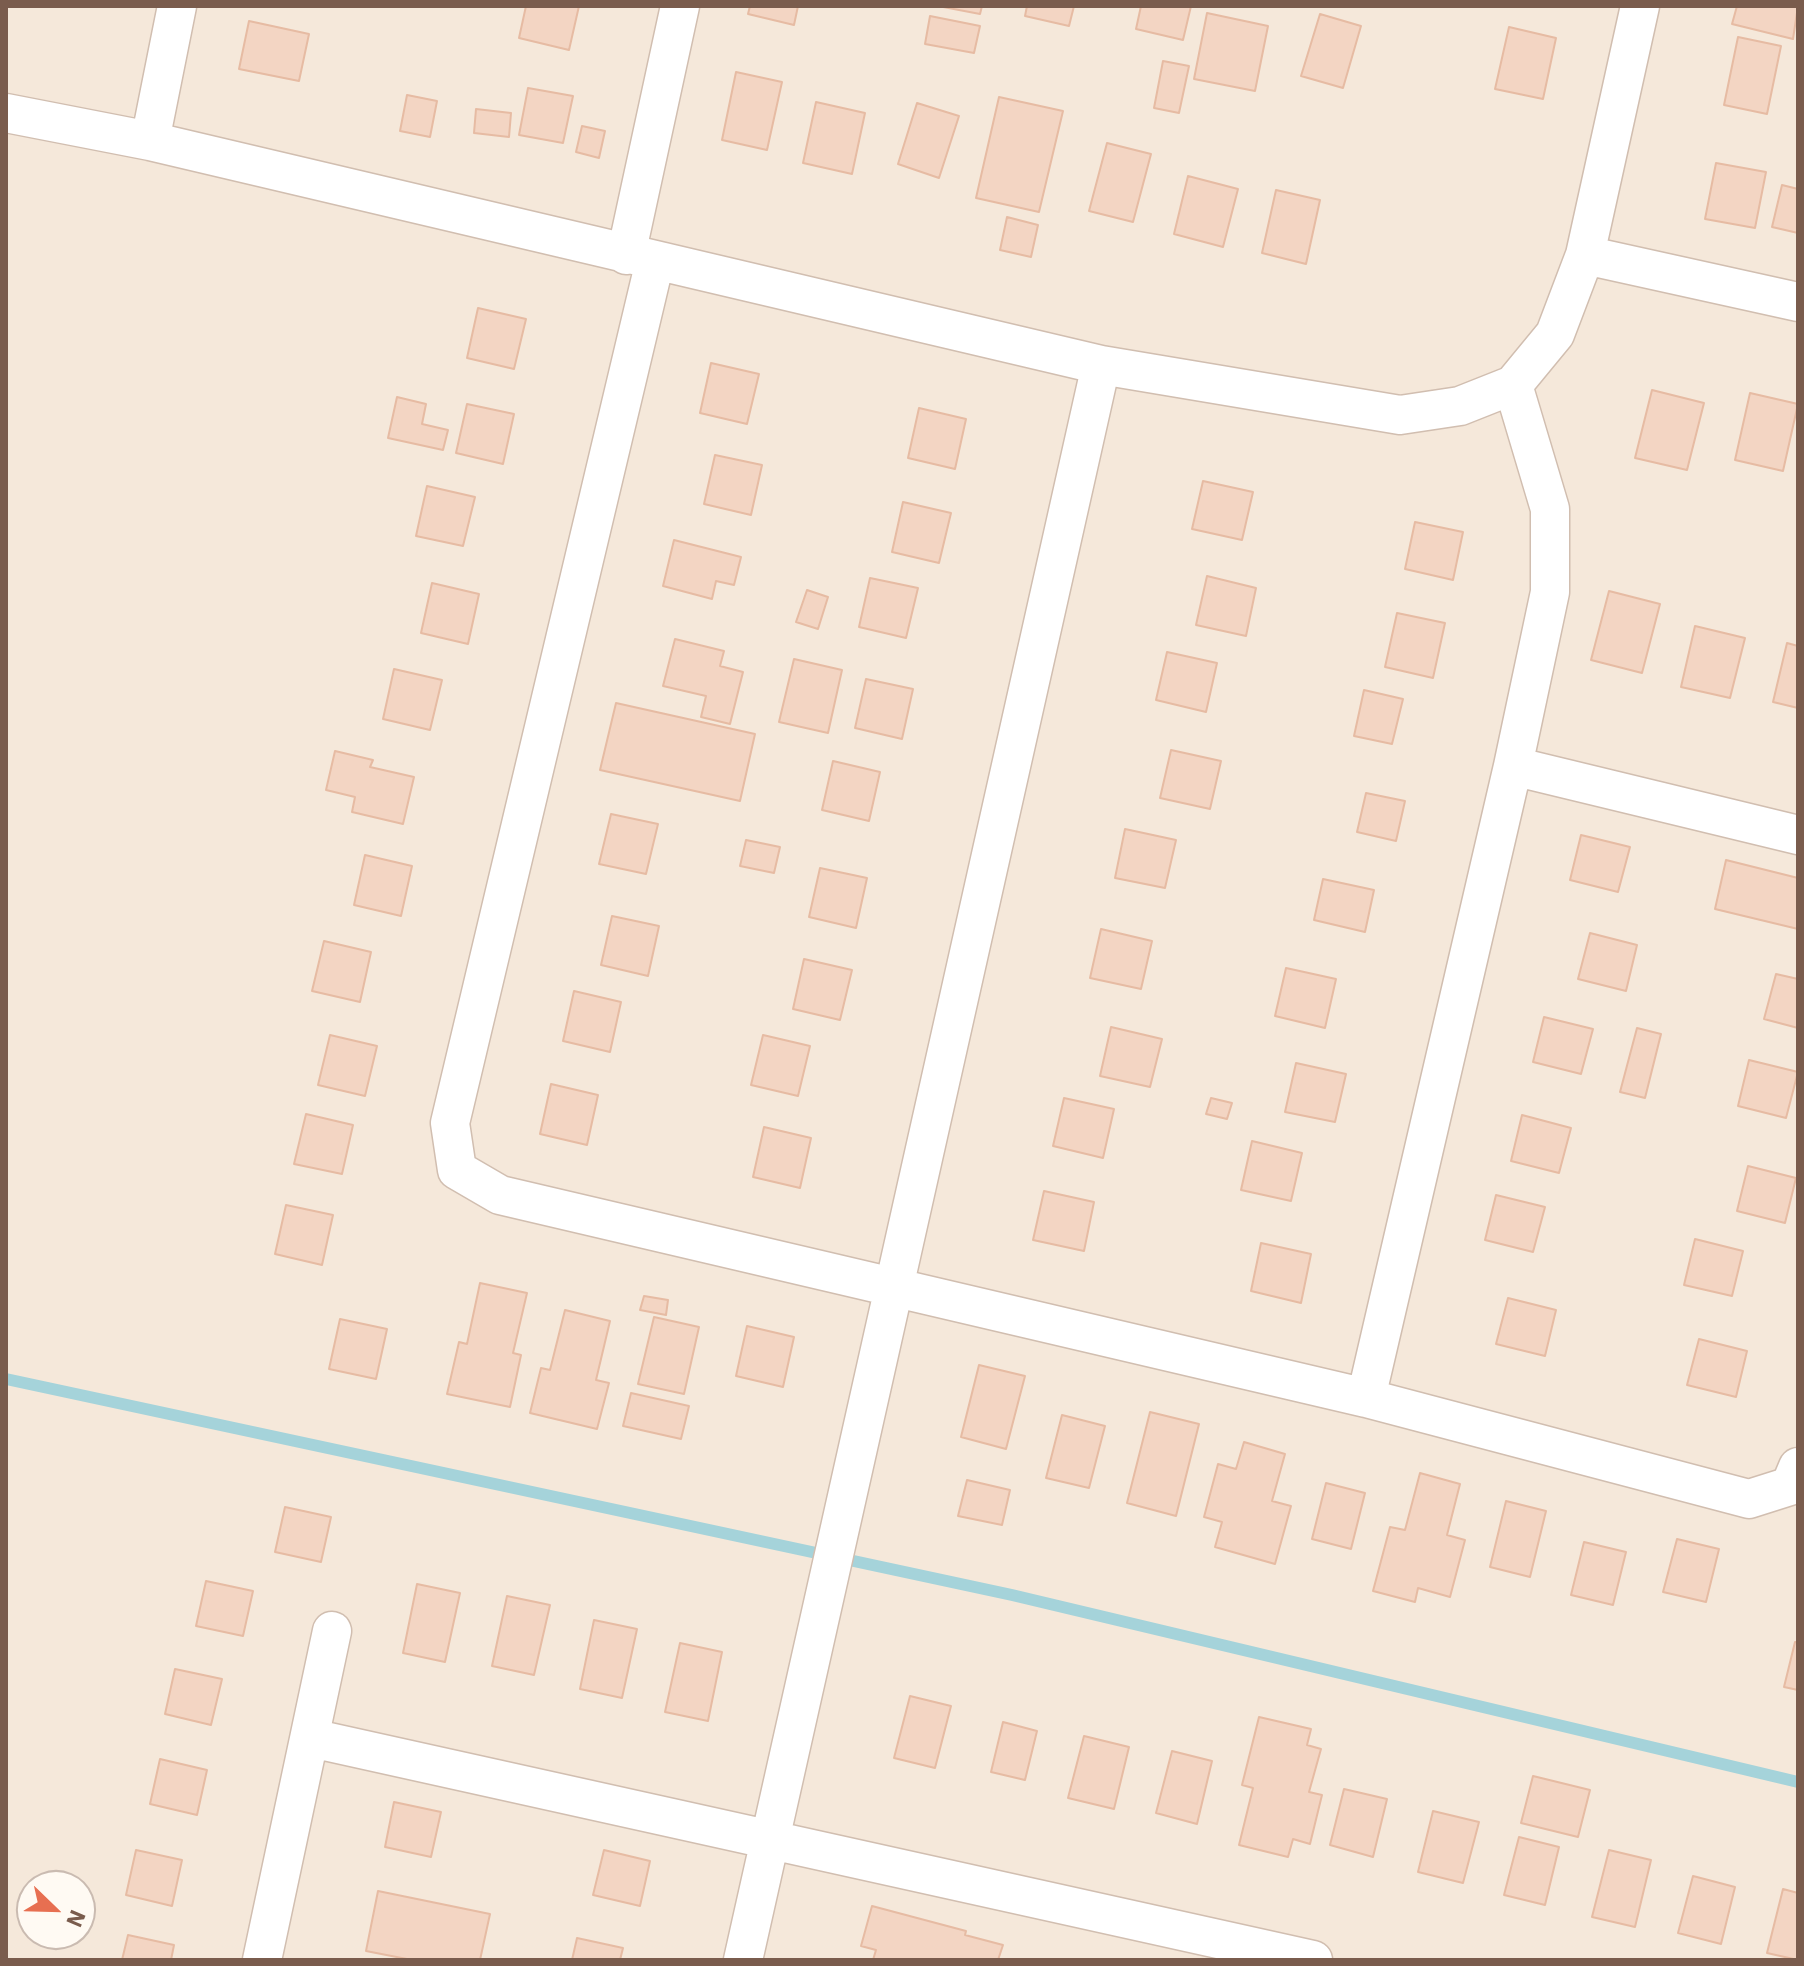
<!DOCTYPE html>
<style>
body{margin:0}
#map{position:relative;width:1804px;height:1966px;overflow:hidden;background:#fdf6ec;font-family:"IBM Plex Sans",sans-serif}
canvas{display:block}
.frame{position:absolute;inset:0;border:8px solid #7a5c4d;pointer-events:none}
.north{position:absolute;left:16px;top:1870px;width:80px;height:80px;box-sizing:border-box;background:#fffaf3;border:2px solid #cabbb1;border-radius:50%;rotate:113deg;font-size:22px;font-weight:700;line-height:32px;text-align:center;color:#7a5c4d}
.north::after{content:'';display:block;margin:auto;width:28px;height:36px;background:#e76f51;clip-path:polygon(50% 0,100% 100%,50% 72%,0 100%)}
</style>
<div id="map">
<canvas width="1804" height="1966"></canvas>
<div class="frame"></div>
<div class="north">N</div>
</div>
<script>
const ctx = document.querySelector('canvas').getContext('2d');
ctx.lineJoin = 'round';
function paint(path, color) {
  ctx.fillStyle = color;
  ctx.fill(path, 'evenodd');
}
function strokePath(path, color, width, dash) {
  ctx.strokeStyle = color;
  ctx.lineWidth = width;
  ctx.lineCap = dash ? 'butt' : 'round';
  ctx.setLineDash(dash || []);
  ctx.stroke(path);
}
paint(new Path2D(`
 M6,6H1798V1960H6ZM32,1886H80V1934H32Z`), '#f5e8da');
strokePath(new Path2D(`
 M6,1379L1012,1595L1798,1782`), '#a5d3da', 12);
const building = new Path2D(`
 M526,6H579L569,50L519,38Z
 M750,6H798L794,25L748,14Z
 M938,6H982L980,14Z
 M1027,6H1074L1069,26L1025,16Z
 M1141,6H1191L1183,40L1136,29Z
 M1737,6H1798L1793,39L1732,24Z
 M1207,13L1268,26L1255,91L1194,79Z
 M1320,14L1361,26L1343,88L1301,76Z
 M930,16L980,26L974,53L925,44Z
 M249,21L309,34L299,81L239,69Z
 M1509,27L1556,38L1543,99L1495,89Z
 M1738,37L1781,46L1767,114L1724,105Z
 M1163,61L1189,66L1179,113L1154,108Z
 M736,72L782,82L767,150L722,140Z
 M528,88L573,96L563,143L519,135Z
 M407,95L437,101L430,137L400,131Z
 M999,97L1063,111L1039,212L976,198Z
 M816,102L865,113L852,174L803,163Z
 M917,103L959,116L939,178L898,164Z
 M476,109L511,113L509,137L474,133Z
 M582,126L605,131L599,158L576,152Z
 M1107,143L1151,154L1133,222L1089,211Z
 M1716,163L1766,172L1755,228L1705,219Z
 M1188,176L1238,189L1223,247L1174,234Z
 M1782,185L1798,189V233L1772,227Z
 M1276,190L1320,200L1306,264L1262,253Z
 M1007,217L1038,225L1031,257L1000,250Z
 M478,308L526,319L514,369L467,358Z
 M711,363L759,374L747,424L700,413Z
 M1652,390L1704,403L1687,470L1635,458Z
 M1750,393L1798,404L1783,471L1735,460Z
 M397,397L426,404L422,424L448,430L443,450L388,438Z
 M467,404L514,414L503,464L456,453Z
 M919,408L966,419L955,469L908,458Z
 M715,455L762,465L751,515L704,504Z
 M1203,481L1253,492L1242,540L1192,529Z
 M427,486L475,497L463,546L416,536Z
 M903,502L951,513L939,563L892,552Z
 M1415,522L1463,532L1453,580L1405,569Z
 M674,540L741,557L734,585L716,581L712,599L663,586Z
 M1207,576L1256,588L1246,636L1196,625Z
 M870,578L918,588L906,638L859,627Z
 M432,583L479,594L468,644L421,633Z
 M807,590L828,597L818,629L796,622Z
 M1609,591L1660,604L1642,673L1591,660Z
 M1397,613L1445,623L1433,678L1385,667Z
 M1695,626L1745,638L1730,698L1681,687Z
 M675,639L724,651L720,666L743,672L730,724L701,717L706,696L663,686Z
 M1787,643L1798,646V708L1773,702Z
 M1167,652L1217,663L1206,712L1156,700Z
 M794,659L842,670L828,733L779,722Z
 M394,669L442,680L430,730L383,719Z
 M866,679L913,689L902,739L855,728Z
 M1364,690L1403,699L1392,744L1354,736Z
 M616,703L755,734L740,801L600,770Z
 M1171,750L1221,761L1210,809L1160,798Z
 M335,751L373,760L370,767L414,777L403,824L352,812L355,797L326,790Z
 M833,761L880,772L869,821L822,810Z
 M1366,793L1405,801L1396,841L1357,832Z
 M611,814L658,824L646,874L599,864Z
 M1125,829L1176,840L1165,888L1115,878Z
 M1581,835L1630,847L1618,892L1570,880Z
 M746,840L780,847L774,873L740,866Z
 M365,855L412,866L401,916L354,905Z
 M1726,860L1798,878V929L1715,909Z
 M820,868L867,878L856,928L809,917Z
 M1323,879L1374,890L1365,932L1314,920Z
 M612,916L659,926L648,976L601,965Z
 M1101,929L1152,941L1141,989L1090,978Z
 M1590,933L1637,945L1626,991L1578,979Z
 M324,941L371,952L360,1002L312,991Z
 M804,959L852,970L840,1020L793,1009Z
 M1286,968L1336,979L1325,1028L1275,1016Z
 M1776,974L1798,979V1028L1764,1019Z
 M574,991L621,1002L610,1052L563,1041Z
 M1544,1017L1593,1029L1581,1074L1533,1062Z
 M1111,1027L1162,1039L1150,1087L1100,1076Z
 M1637,1028L1661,1034L1645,1098L1620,1092Z
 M330,1035L377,1046L365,1096L318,1085Z
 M763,1035L810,1046L798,1096L751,1085Z
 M1749,1060L1798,1072L1786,1118L1738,1106Z
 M1296,1063L1346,1074L1335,1122L1285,1112Z
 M551,1084L598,1095L587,1145L540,1134Z
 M1064,1098L1114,1109L1103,1158L1053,1146Z
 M1211,1098L1232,1103L1227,1119L1206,1114Z
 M306,1114L353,1125L342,1174L294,1164Z
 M1522,1115L1571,1128L1559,1173L1511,1161Z
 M764,1127L811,1138L800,1188L753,1177Z
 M1252,1141L1302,1153L1291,1201L1241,1190Z
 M1748,1166L1796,1178L1785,1223L1737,1211Z
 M1044,1191L1094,1202L1084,1251L1033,1240Z
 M1496,1195L1545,1207L1533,1252L1485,1240Z
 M286,1205L333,1215L322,1265L275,1254Z
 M1695,1239L1743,1251L1732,1296L1684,1285Z
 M1261,1243L1311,1254L1301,1303L1251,1291Z
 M480,1283L527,1293L513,1353L521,1355L510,1407L447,1394L459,1342L467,1344Z
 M644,1296L668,1300L666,1315L640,1310Z
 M1508,1298L1556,1310L1545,1356L1496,1344Z
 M565,1310L610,1321L596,1380L609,1383L597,1429L530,1413L541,1368L550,1370Z
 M654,1317L699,1327L684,1394L638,1384Z
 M340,1319L387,1329L376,1379L329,1369Z
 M747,1326L794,1337L783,1387L736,1376Z
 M1699,1339L1747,1351L1736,1397L1687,1385Z
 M979,1365L1025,1376L1006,1449L961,1437Z
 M631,1393L689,1406L681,1439L623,1426Z
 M1150,1412L1199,1424L1176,1516L1127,1503Z
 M1062,1415L1105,1426L1089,1488L1046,1478Z
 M1244,1442L1285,1454L1272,1501L1291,1506L1275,1564L1215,1547L1222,1522L1204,1517L1218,1464L1236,1469Z
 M1420,1473L1460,1484L1447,1535L1465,1540L1450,1597L1418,1588L1415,1602L1373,1591L1390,1527L1405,1530Z
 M967,1480L1010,1490L1002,1525L958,1516Z
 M1326,1483L1365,1493L1351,1549L1312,1539Z
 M1506,1501L1546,1511L1530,1577L1490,1567Z
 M285,1507L331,1517L321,1562L275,1552Z
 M1677,1539L1719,1549L1706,1602L1663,1592Z
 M1584,1542L1626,1552L1613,1605L1571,1595Z
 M206,1581L253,1591L243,1636L196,1626Z
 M417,1584L460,1593L445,1662L403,1653Z
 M507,1596L550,1605L534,1675L492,1666Z
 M594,1620L637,1629L622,1698L580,1689Z
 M1795,1642H1798V1690L1784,1687Z
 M680,1643L722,1652L708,1721L665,1712Z
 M175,1669L222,1679L211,1725L165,1714Z
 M910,1696L951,1706L935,1768L894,1758Z
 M1259,1717L1311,1729L1307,1745L1321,1749L1309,1792L1322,1795L1310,1844L1293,1839L1288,1857L1239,1845L1253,1788L1242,1785Z
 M1003,1722L1037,1731L1025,1780L991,1772Z
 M1084,1736L1129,1747L1114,1809L1068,1798Z
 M1172,1751L1212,1761L1197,1824L1156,1813Z
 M160,1759L207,1770L197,1815L150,1804Z
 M1533,1776L1590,1790L1578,1837L1521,1823Z
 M1344,1789L1387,1799L1373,1857L1330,1845Z
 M394,1802L441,1812L431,1857L385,1847Z
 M1433,1811L1479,1822L1463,1883L1418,1872Z
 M1519,1837L1559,1847L1545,1905L1504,1895Z
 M136,1850L182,1860L172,1906L126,1895Z
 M604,1850L650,1861L640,1906L593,1895Z
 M1609,1850L1651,1860L1635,1927L1592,1917Z
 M1693,1876L1735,1887L1721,1944L1678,1933Z
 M1783,1889L1798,1893V1960L1767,1953Z
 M378,1891L490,1914L480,1960H412L366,1951Z
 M872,1906L966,1931L965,1935L1003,1945L998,1960H873L876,1950L861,1946Z
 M128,1935L174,1945L171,1960H122Z
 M577,1938L623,1948L620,1960H572Z`);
paint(building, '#f3d5c3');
strokePath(building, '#e6bba3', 2);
const minor = new Path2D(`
 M6,113L150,141L1101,365L1400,415L1460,406L1513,385L1555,334L1585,255L1640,6
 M150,141L177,6
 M626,255L680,6
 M1585,255L1798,302
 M655,261L450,1123L457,1170L500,1195L1366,1398L1749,1499L1790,1486L1798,1467
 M1513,766L1798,835
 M1366,1398L1513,766L1550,592V509L1513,385
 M311,1738L1313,1960
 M262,1960L332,1631
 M743,1960L1101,365`);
strokePath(minor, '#d1beb0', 41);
strokePath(minor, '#fff', 38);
</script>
